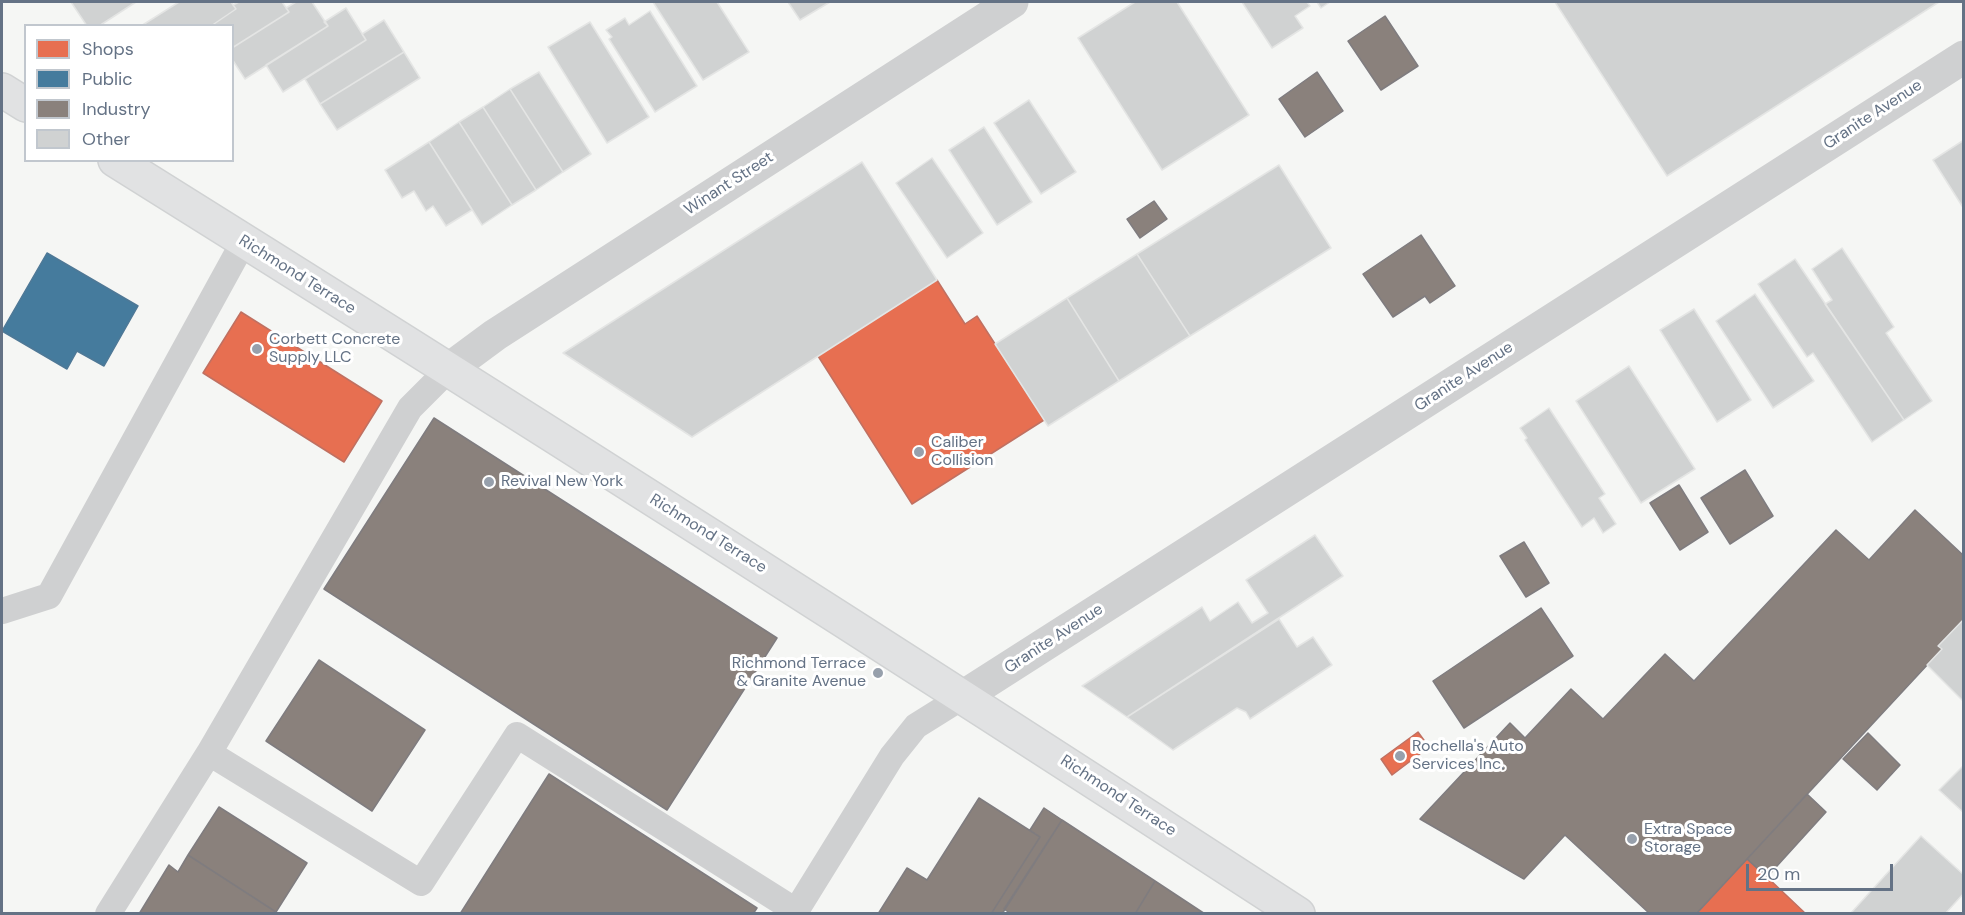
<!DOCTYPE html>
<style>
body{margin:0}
#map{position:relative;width:1965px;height:915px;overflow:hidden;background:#f5f6f4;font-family:"DM Sans",sans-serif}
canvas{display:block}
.frame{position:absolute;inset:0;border:3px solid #647285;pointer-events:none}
.legend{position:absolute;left:24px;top:24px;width:210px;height:138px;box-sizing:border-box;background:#fff;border:2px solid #c1c7ce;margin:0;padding:8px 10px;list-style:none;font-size:18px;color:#647285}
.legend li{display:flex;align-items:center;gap:12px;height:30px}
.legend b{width:30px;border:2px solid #c1c7ce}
.scale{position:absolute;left:1746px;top:864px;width:147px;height:27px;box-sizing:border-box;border:3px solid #647285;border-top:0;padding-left:8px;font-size:18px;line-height:21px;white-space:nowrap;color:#647285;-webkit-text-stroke:4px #fff;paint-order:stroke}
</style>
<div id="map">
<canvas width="1965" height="915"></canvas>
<div class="frame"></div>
<ul class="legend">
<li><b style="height:16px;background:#e76f51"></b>Shops</li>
<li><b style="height:16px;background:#457b9d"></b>Public</li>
<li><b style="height:16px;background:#8a817c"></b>Industry</li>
<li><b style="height:16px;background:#d0d2d2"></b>Other</li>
</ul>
<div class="scale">20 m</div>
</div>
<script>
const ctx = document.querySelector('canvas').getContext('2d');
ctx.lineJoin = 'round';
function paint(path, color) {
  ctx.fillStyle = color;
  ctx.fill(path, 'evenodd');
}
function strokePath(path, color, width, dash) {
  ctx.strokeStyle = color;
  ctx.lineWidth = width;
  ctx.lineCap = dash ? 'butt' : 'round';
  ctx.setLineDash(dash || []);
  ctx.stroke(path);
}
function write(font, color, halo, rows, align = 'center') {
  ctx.font = font + ' "DM Sans",sans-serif';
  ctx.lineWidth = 6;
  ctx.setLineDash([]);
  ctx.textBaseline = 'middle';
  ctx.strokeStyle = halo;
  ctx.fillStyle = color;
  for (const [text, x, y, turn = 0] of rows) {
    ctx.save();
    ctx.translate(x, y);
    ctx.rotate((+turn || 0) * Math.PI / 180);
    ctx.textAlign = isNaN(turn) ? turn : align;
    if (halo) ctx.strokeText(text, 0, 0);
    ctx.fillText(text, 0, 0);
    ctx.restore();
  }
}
const shops = new Path2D(`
 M937,280L965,324L977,316L1044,420L912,504L818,356Z
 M241,312L382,401L344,462L203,373Z
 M1418,732L1429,747L1392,775L1381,759Z
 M1747,859L1767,877L1806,914H1696Z`);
paint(shops, '#e76f51');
strokePath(shops, '#c07061', 1.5);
const public = new Path2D(`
 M47,253L138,306L104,366L77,351L67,369L2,331Z`);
paint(public, '#457b9d');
strokePath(public, '#4e7896', 1.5);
const industry = new Path2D(`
 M1385,16L1418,66L1381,90L1348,41Z
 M1317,72L1343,111L1305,137L1279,99Z
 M1154,201L1167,219L1140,238L1127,219Z
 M1421,235L1455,286L1430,303L1425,296L1393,317L1363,274Z
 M434,418L777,638L667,810L324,589Z
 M1745,470L1773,516L1730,544L1701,498Z
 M1679,485L1708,532L1680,550L1650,503Z
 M1915,510L1964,556V619L1938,646L1942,649L1696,914H1650L1565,835L1524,879L1420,819L1510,723L1525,738L1571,689L1603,719L1665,654L1694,681L1836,530L1869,560Z
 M1524,542L1549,583L1526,597L1500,556Z
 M1541,608L1573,656L1464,728L1433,681Z
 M319,660L425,730L372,811L266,741Z
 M1868,733L1900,765L1877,790L1843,759Z
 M549,774L757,908L753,914H460Z
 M1807,794L1826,812L1767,877L1747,859Z
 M979,798L1040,837L991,914H878L907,868L927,880Z
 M219,807L307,863L276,912L188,855Z
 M1044,808L1062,820L1002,914H991L1040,837L1030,830Z
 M1062,820L1155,881L1135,914H1011L1004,909Z
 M188,855L276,912L275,914H139L169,865L178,872Z
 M1155,881L1205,914H1135Z`);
paint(industry, '#8a817c');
strokePath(industry, '#7f7c7f', 1.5);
const building = new Path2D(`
 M71,2H136L99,26H87Z
 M179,2H231L236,9L211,26H141Z
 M239,2H282L289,12L232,48V26H211L236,9L233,5Z
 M296,2H312L328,26L245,79L232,59V48L289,12L286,8Z
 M653,2H717L749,52L703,80Z
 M788,2H830L800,20Z
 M1135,2H1177L1249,115L1162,170L1078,38Z
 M1242,2H1307L1310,6L1295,16L1303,28L1272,48Z
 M1317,2H1330L1321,8Z
 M1555,2H1939L1667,176Z
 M346,8L366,40L283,92L266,65L328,26L324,22Z
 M650,11L697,86L655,112L609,39L612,37L606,30L625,18L629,25Z
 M384,20L404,52L320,104L305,79L366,40L362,34Z
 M590,22L649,117L607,143L548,47Z
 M404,52L420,78L337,130L320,104Z
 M539,72L591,154L563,172L510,89Z
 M510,89L563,172L536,190L483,107Z
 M1029,100L1076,172L1041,194L994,123Z
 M483,107L536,190L512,205L459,122Z
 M459,122L512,205L482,225L429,142Z
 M984,127L1032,202L997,225L949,150Z
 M1964,140V209L1933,160Z
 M429,142L472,210L446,226L433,206L426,211L414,191L402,198L385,170Z
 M932,158L983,233L947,258L896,183Z
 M862,162L937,280L692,437L563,353Z
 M1279,165L1331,248L1190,336L1137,254Z
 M1842,248L1894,327L1886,333L1932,401L1904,420L1825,304L1832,300L1812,269Z
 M1137,254L1190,336L1119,381L1067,298Z
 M1795,259L1904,420L1872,442L1813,353L1807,357L1758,284Z
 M1755,294L1814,381L1773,408L1716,321Z
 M1067,298L1119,381L1048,426L995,344Z
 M1694,309L1751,400L1717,422L1660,330Z
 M1629,366L1695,469L1641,503L1576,401Z
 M1549,408L1605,494L1599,498L1616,524L1603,533L1594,518L1582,527L1525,440L1527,438L1520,428Z
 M1315,535L1343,576L1127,717L1082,686L1202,607L1210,621L1238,602L1252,623L1268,613L1246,580Z
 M1279,619L1297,647L1313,637L1332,665L1250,719L1246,712L1237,708L1173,750L1127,717Z
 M1964,619V702L1927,665L1942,649L1938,646Z
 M1964,765V813L1939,790Z
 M1921,836L1964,875V893L1945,914H1850Z`);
paint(building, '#d0d2d2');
strokePath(building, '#e4e5e4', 1.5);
const secondary = new Path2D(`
 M2,90L26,105
 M115,160C512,408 906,659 1298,914`);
strokePath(secondary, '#d0d2d3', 36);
strokePath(new Path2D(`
 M449,369L410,408L209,753L421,883L517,735L796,911L892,756L916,726L964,696
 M2,611L49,596L244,241
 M108,914L209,753`), '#cfd0d1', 26);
strokePath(new Path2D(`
 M449,369L495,335L1012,2
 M964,696L1964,57`), '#cfd0d1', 33);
strokePath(secondary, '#e1e2e3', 33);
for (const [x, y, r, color] of [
 [257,349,6,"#97a0ac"],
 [919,452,6,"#97a0ac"],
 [489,482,6,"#97a0ac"],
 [878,673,6,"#97a0ac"],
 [1400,756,6,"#97a0ac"],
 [1632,839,6,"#97a0ac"]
]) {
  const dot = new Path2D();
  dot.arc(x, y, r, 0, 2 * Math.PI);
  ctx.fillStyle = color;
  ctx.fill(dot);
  strokePath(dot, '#fff', 2);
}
write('16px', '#647285', '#fff', [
 ["Granite Avenue",1873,115,-33],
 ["Winant Street",729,184,-33],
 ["Richmond Terrace",297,275,32],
 ["Granite Avenue",1464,377,-33],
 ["Richmond Terrace",708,534,32],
 ["Granite Avenue",1054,639,-33],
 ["Richmond Terrace",1118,796,33]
]);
write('16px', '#647285', '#fff', [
 ["Corbett Concrete",269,340],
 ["Supply LLC",269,358],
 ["Caliber",931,443],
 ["Collision",931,461],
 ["Revival New York",501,482],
 ["Richmond Terrace",866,664,"right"],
 ["& Granite Avenue",866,682,"right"],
 ["Rochella's Auto",1412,747],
 ["Services Inc.",1412,765],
 ["Extra Space",1644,830],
 ["Storage",1644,848]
], 'left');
</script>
